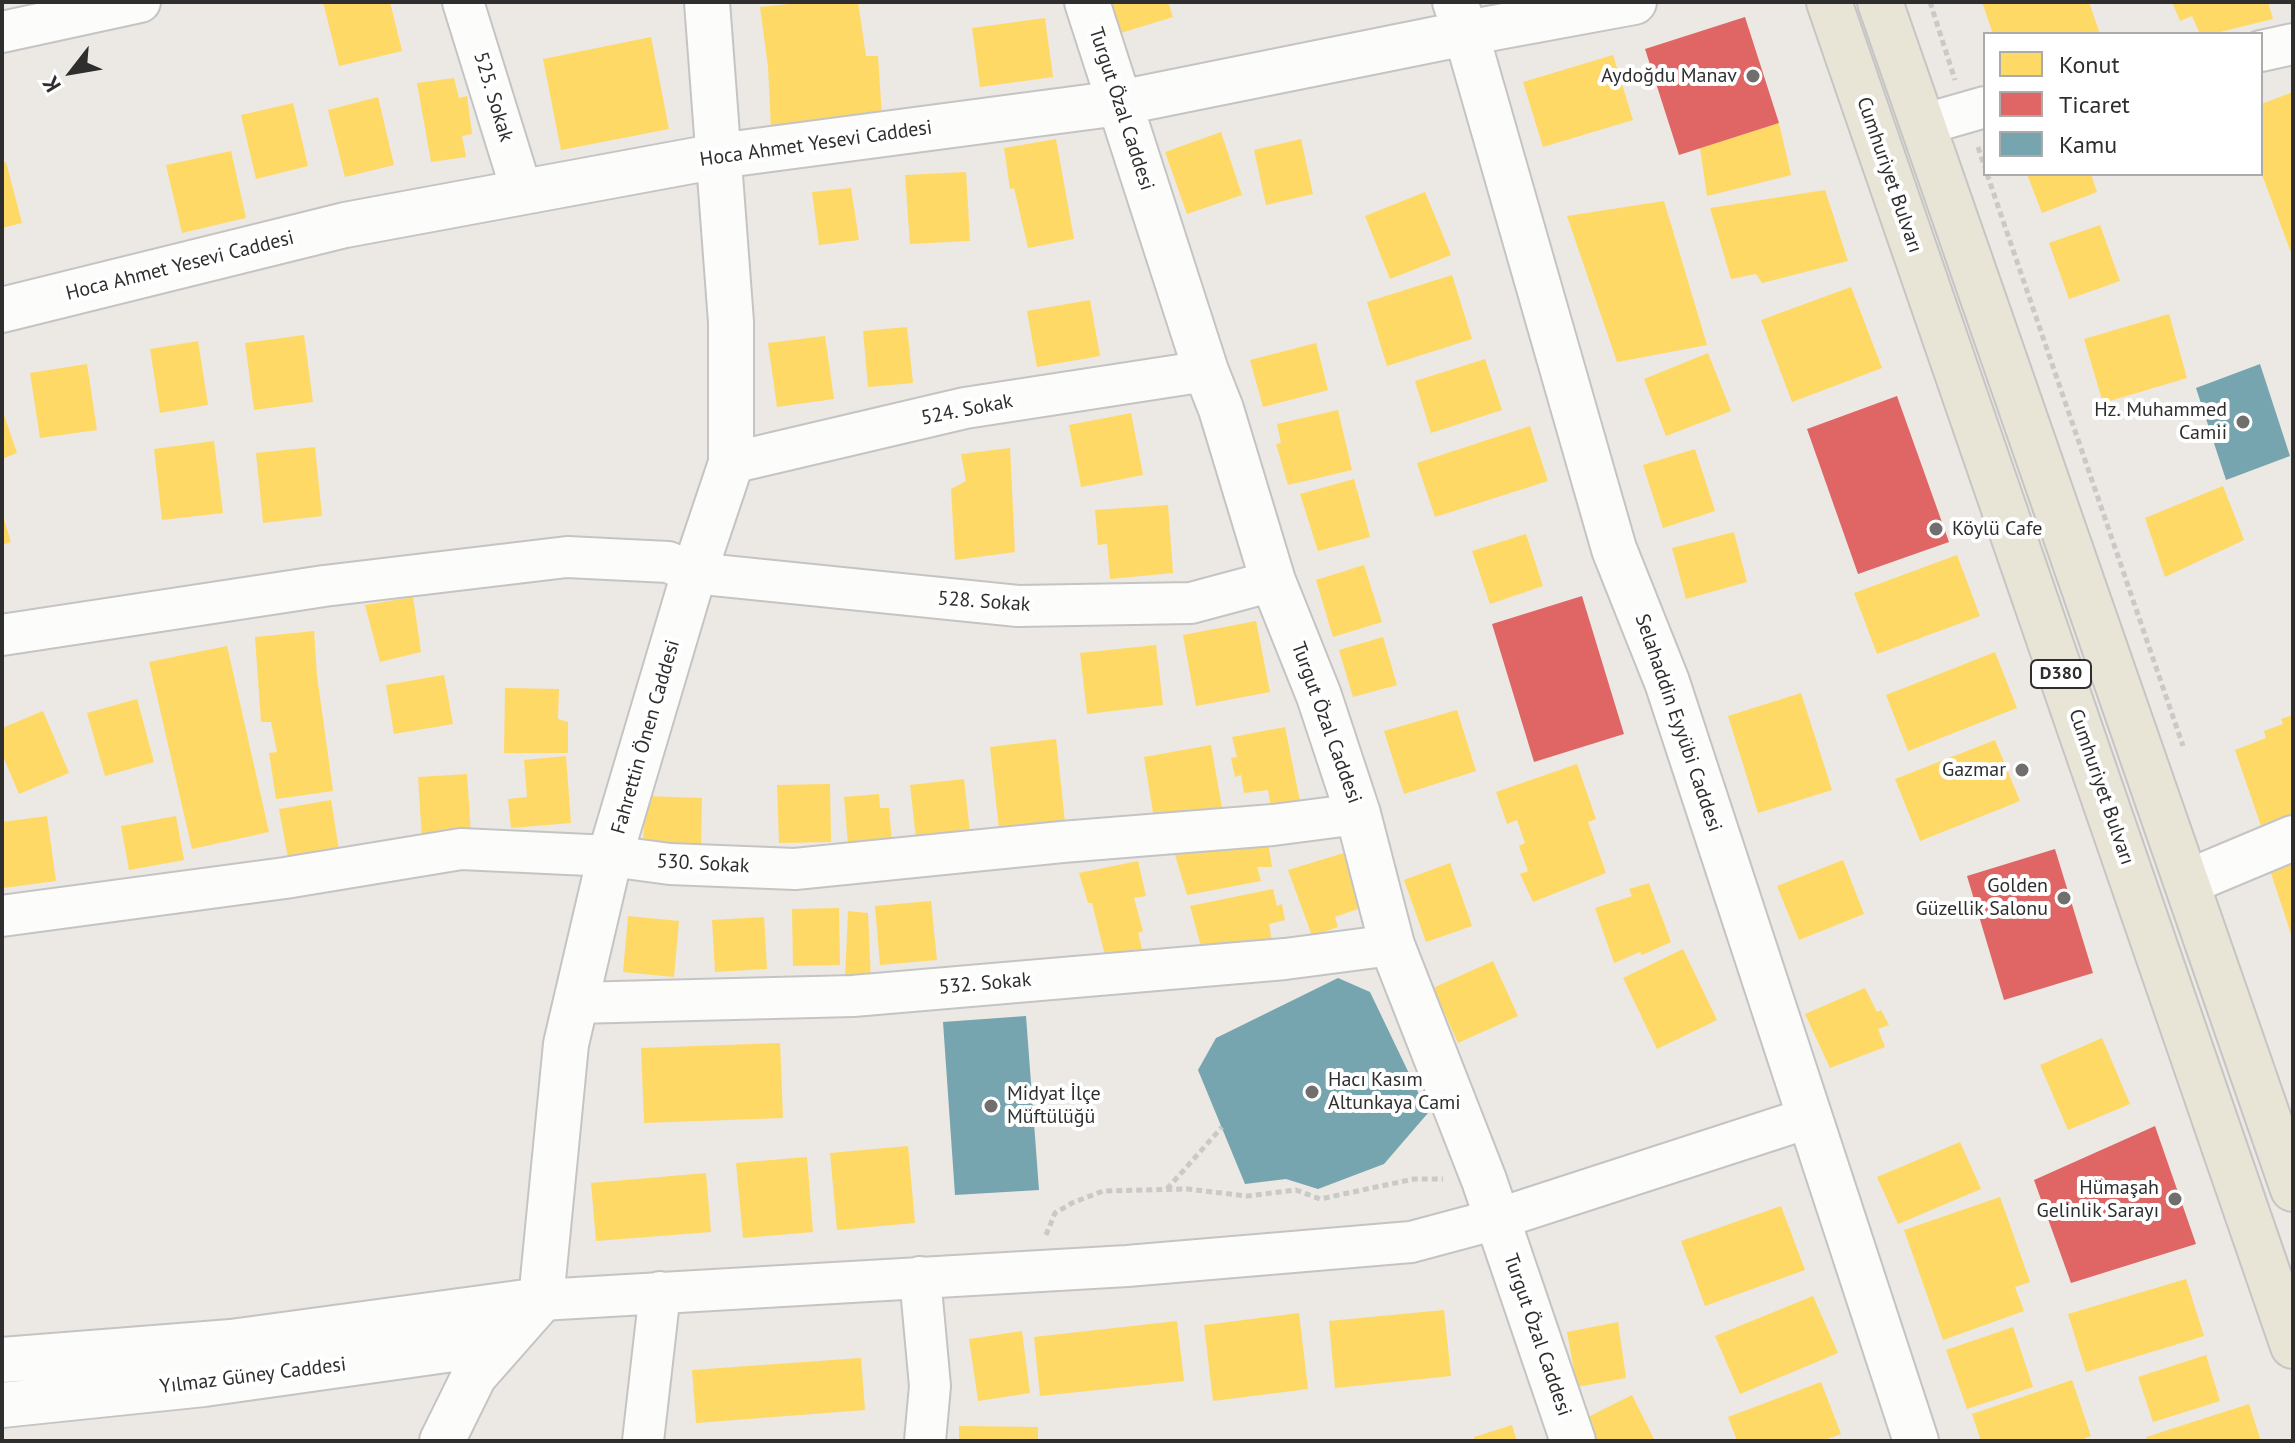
<!DOCTYPE html>
<meta charset="utf-8">
<style>
body{margin:0}
#map{position:relative;width:2295px;height:1443px;overflow:hidden;background:#ece8e4;font-family:"PT Sans",sans-serif}
canvas{display:block}
.frame{position:absolute;inset:0;border:4px solid #2e2e2e;pointer-events:none}
.legend{position:absolute;left:1983px;top:32px;width:280px;height:144px;box-sizing:border-box;background:#fff;border:2px solid #ababab;margin:0;padding:10px 14px;list-style:none;font-size:24px;color:#2e2e2e}
.legend li{display:flex;align-items:center;gap:16px;height:40px}
.legend b{width:40px;border:2px solid #ababab}
.north{position:absolute;left:32px;top:32px;width:80px;height:80px;-webkit-text-stroke:6px #fff;paint-order:stroke;rotate:239deg;font-size:22px;font-weight:700;line-height:32px;text-align:center;color:#2e2e2e}
.north::after{content:'';display:block;margin:auto;width:28px;height:36px;background:#2e2e2e;clip-path:polygon(50% 0,100% 100%,50% 72%,0 100%)}
</style>
<div id="map">
<canvas width="2295" height="1443"></canvas>
<div class="frame"></div>
<ul class="legend">
<li><b style="height:22px;background:#ffd966"></b>Konut</li>
<li><b style="height:22px;background:#e06666"></b>Ticaret</li>
<li><b style="height:22px;background:#76a5af"></b>Kamu</li>
</ul>
<div class="north">K</div>
</div>
<script>
const ctx = document.querySelector('canvas').getContext('2d');
ctx.lineJoin = 'round';
function paint(path, color) {
  ctx.fillStyle = color;
  ctx.fill(path, 'evenodd');
}
function strokePath(path, color, width, dash) {
  ctx.strokeStyle = color;
  ctx.lineWidth = width;
  ctx.lineCap = dash ? 'butt' : 'round';
  ctx.setLineDash(dash || []);
  ctx.stroke(path);
}
function write(font, color, halo, rows, align = 'center') {
  ctx.font = font + ' "PT Sans",sans-serif';
  ctx.lineWidth = 8;
  ctx.setLineDash([]);
  ctx.textBaseline = 'middle';
  ctx.strokeStyle = halo;
  ctx.fillStyle = color;
  for (const [text, x, y, turn = 0] of rows) {
    ctx.save();
    ctx.translate(x, y);
    ctx.rotate((+turn || 0) * Math.PI / 180);
    ctx.textAlign = isNaN(turn) ? turn : align;
    if (halo) ctx.strokeText(text, 0, 0);
    ctx.fillText(text, 0, 0);
    ctx.restore();
  }
}
paint(new Path2D(`
 M323,2H390L402,51L339,66Z
 M808,2H858L866,56H878L882,117L771,128L768,67L760,7Z
 M1111,2H1168L1173,17L1121,33Z
 M1982,2H2089L2100,34H1993Z
 M2172,2H2268L2273,19L2212,34H2200L2192,16L2180,21Z
 M1045,18L1053,77L980,87L972,28Z
 M651,37L669,129L561,150L543,59Z
 M1613,55L1633,120L1543,147L1523,82Z
 M454,78L459,98L467,96L472,134L462,136L466,157L431,162L417,83Z
 M2293,92V258L2261,172V104Z
 M378,97L394,165L345,177L328,110Z
 M293,103L308,166L256,179L241,115Z
 M1779,123L1791,175L1707,196L1700,148Z
 M1221,132L1242,195L1187,214L1165,152Z
 M1056,139L1074,239L1028,248L1014,188L1010,189L1004,148Z
 M1301,139L1313,194L1266,205L1254,150Z
 M231,151L246,218L182,233L166,165Z
 M6,162L22,223L2,228V163Z
 M966,172L970,241L910,244L905,175Z
 M2027,174H2091L2097,192L2042,213Z
 M851,188L859,240L819,245L812,192Z
 M1825,190L1848,261L1762,283L1756,274L1731,279L1710,208Z
 M1425,192L1451,255L1390,279L1365,216Z
 M1664,201L1707,345L1617,362L1567,216Z
 M2100,225L2120,281L2069,299L2049,243Z
 M1452,275L1472,339L1387,366L1367,302Z
 M1851,287L1882,368L1792,402L1761,320Z
 M1090,300L1100,356L1037,367L1027,311Z
 M2169,314L2187,378L2103,403L2084,339Z
 M907,327L913,383L868,387L863,331Z
 M304,335L313,402L254,410L245,343Z
 M825,336L834,399L777,407L768,343Z
 M198,341L208,405L160,413L150,349Z
 M1316,343L1328,390L1263,407L1250,360Z
 M1708,353L1731,411L1666,436L1644,379Z
 M1485,359L1502,410L1431,433L1415,381Z
 M87,364L97,430L40,438L30,373Z
 M2,409L17,453L2,459Z
 M1338,410L1352,470L1288,485L1276,444L1281,443L1277,424Z
 M1131,413L1143,475L1081,487L1069,425Z
 M1530,426L1548,481L1435,517L1417,463Z
 M214,441L223,513L162,520L154,449Z
 M315,447L322,516L263,523L256,453Z
 M1010,448L1015,552L955,560L951,489L966,481L961,454Z
 M1695,449L1715,511L1663,528L1643,465Z
 M1354,479L1370,537L1318,551L1300,494Z
 M2223,486L2244,540L2165,577L2145,518Z
 M1168,505L1173,573L1110,579L1107,544L1098,545L1095,510Z
 M2,513L11,542L2,545Z
 M1734,532L1747,582L1686,599L1672,548Z
 M1526,534L1543,586L1490,604L1472,551Z
 M1957,555L1980,616L1877,654L1854,593Z
 M1364,565L1382,622L1333,637L1316,580Z
 M413,597L421,652L380,662L365,605Z
 M1256,621L1270,692L1196,706L1183,635Z
 M314,631L317,676L333,791L276,799L269,753L277,752L271,722H261L255,637Z
 M1383,637L1397,685L1353,697L1339,650Z
 M1156,645L1163,705L1087,714L1080,653Z
 M227,646L269,832L192,849L149,662Z
 M1995,652L2017,708L1908,751L1886,695Z
 M444,675L453,724L394,734L386,685Z
 M505,688L559,689L558,719L568,722V753H504Z
 M1801,693L1832,790L1758,813L1728,716Z
 M137,699L154,762L105,776L87,713Z
 M1457,710L1476,771L1404,794L1384,731Z
 M43,711L69,773L19,794L2,754V728Z
 M2293,715V820L2263,832L2235,750L2266,738L2264,731L2283,724L2281,719Z
 M1285,727L1301,806L1271,809L1268,790L1244,793L1241,775L1235,777L1231,758L1237,757L1232,737Z
 M1056,739L1065,822L999,829L990,747Z
 M1995,740L2020,801L1920,841L1895,779Z
 M1211,745L1222,808L1154,819L1144,757Z
 M566,756L571,823L511,828L508,799L527,797L524,760Z
 M1577,764L1596,819L1588,822L1606,873L1533,902L1520,874L1528,871L1519,846L1525,843L1517,820L1507,824L1496,792Z
 M467,774L471,835L422,838L418,777Z
 M964,779L971,842L917,848L910,785Z
 M830,784L831,842L779,843L777,785Z
 M879,794L880,808H889L892,842L848,845L844,797Z
 M645,796L702,798L701,845L643,843Z
 M331,800L339,850L288,858L279,809Z
 M47,816L56,881L3,888L2,822Z
 M176,816L184,860L129,870L121,826Z
 M1268,842L1272,867H1257L1261,881L1187,895L1175,855Z
 M1347,852L1366,906L1335,917L1338,927L1312,936L1288,870Z
 M2293,859V937H2292L2269,867Z
 M1843,860L1864,914L1799,940L1777,886Z
 M1138,861L1146,896L1134,898L1143,931L1138,933L1143,953L1106,960L1092,903H1088L1079,873Z
 M1450,863L1472,926L1426,942L1404,880Z
 M1649,883L1671,942L1642,955L1640,952L1614,963L1595,908L1632,896L1629,889Z
 M1273,889L1277,906L1282,904L1285,920L1269,924L1272,941L1203,954L1190,906Z
 M931,901L937,960L880,965L875,906Z
 M839,908L840,965L793,966L792,909Z
 M848,911L868,913L871,981L845,979Z
 M628,916L679,921L674,977L623,972Z
 M764,917L767,969L715,972L712,920Z
 M1683,949L1717,1020L1657,1049L1623,978Z
 M1493,961L1518,1016L1458,1043L1433,988Z
 M1865,988L1877,1012L1881,1010L1889,1025L1878,1029L1885,1047L1830,1068L1805,1014Z
 M2102,1038L2130,1104L2068,1130L2040,1065Z
 M780,1043L783,1118L644,1123L641,1048Z
 M1960,1142L1981,1189L1898,1224L1877,1177Z
 M908,1146L915,1223L837,1230L830,1153Z
 M807,1157L813,1232L743,1238L736,1163Z
 M706,1173L711,1232L596,1241L591,1183Z
 M2000,1197L2030,1282L2015,1287L2024,1311L1943,1340L1904,1230Z
 M1781,1206L1805,1270L1705,1306L1681,1241Z
 M2186,1279L2204,1336L2086,1372L2068,1314Z
 M1813,1296L1838,1353L1740,1394L1715,1336Z
 M1444,1310L1451,1376L1335,1388L1329,1321Z
 M1299,1313L1308,1389L1213,1401L1204,1325Z
 M1177,1321L1184,1381L1040,1396L1034,1337Z
 M1618,1322L1626,1378L1577,1387L1567,1332Z
 M2013,1327L2033,1387L1967,1409L1946,1350Z
 M1022,1331L1030,1393L978,1401L969,1339Z
 M2206,1355L2220,1401L2153,1422L2138,1377Z
 M861,1358L865,1410L696,1423L692,1370Z
 M2072,1380L2091,1436L2078,1441H1981L1972,1414Z
 M1821,1382L1841,1434L1822,1441H1737L1728,1417Z
 M1632,1395L1655,1441H1590L1580,1421Z
 M2249,1404L2261,1441H2148L2146,1437Z
 M1512,1425L1517,1441H1474V1437Z
 M959,1426L1038,1427V1441H959Z`), '#ffd966');
paint(new Path2D(`
 M1745,17L1779,123L1679,155L1645,49Z
 M1897,396L1949,542L1858,574L1807,429Z
 M1582,596L1624,734L1534,762L1492,624Z
 M2055,849L2093,973L2004,1000L1967,876Z
 M2155,1126L2196,1244L2071,1283L2034,1180Z`), '#e06666');
paint(new Path2D(`
 M2260,364L2290,456L2226,480L2196,388Z
 M1338,978L1370,992L1428,1113L1384,1164L1318,1189L1286,1179L1245,1184L1198,1070L1216,1038Z
 M1026,1016L1039,1190L955,1195L943,1022Z`), '#76a5af');
const street = new Path2D(`
 M463,2L522,192
 M2,32L140,2
 M2261,51L2293,44
 M1922,125L1985,107
 M731,463L965,408L1206,371
 M2,635L324,586L567,557L668,562L694,573L1018,606L1191,603L1273,581
 M2,916L285,878L461,849L610,856L670,864L795,869L1062,842L1273,825L1358,814
 M576,1003L853,996L1285,959L1392,945
 M920,1277L930,1386L925,1441
 M541,1300L1127,1266L1411,1242L1497,1219L1811,1117
 M643,1441L660,1292`);
const secondary = new Path2D(`
 M1087,2L1206,371L1221,409L1273,581L1319,696L1358,814L1392,945L1484,1180L1573,1441
 M1455,2L1466,33L1614,549L1667,682L1916,1441
 M2,310L345,225L718,156L1119,103L1466,33L1634,2
 M2188,882L2293,838
 M2,1360L231,1342L541,1300
 M2,1405L204,1384L503,1342
 M442,1441L474,1376L541,1300L566,1044L610,856L694,573L731,463V322L707,2`);
const primary = new Path2D(`
 M1829,2L2293,1346
 M1880,2L2293,1189`);
strokePath(street, '#c5c4c5', 44);
strokePath(secondary, '#c5c4c5', 48);
strokePath(primary, '#c6c5c4', 48);
strokePath(new Path2D(`
 M1930,2L1955,80
 M1978,147L1985,168
 M1987,174L2183,746
 M1167,1189L1222,1127
 M1046,1235L1055,1213L1072,1203L1103,1191L1187,1189L1247,1196L1296,1190L1320,1199L1414,1179H1443`), '#c9c9c8', 5, [6, 4]);
strokePath(street, '#fcfcfb', 40);
strokePath(secondary, '#fcfcfb', 44);
strokePath(primary, '#e8e4d6', 44);
for (const [x, y, r, color] of [
 [1753,76,8,"#706f6e"],
 [2243,422,8,"#706f6e"],
 [1936,529,8,"#706f6e"],
 [2022,770,8,"#706f6e"],
 [2064,898,8,"#706f6e"],
 [1312,1092,8,"#706f6e"],
 [991,1106,8,"#706f6e"],
 [2175,1199,8,"#706f6e"]
]) {
  const dot = new Path2D();
  dot.arc(x, y, r, 0, 2 * Math.PI);
  ctx.fillStyle = color;
  ctx.fill(dot);
  strokePath(dot, '#fff', 3);
}
for (const [x, y, w] of [
 [2061,674,60]
]) {
  const box = new Path2D();
  box.roundRect(x - w / 2, y - 14, w, 28, 6);
  ctx.fillStyle = '#fff';
  ctx.fill(box);
  strokePath(box, '#2e2e2e', 2);
}
write('bold 18px', '#2e2e2e', null, [
 ["D380",2061,674]
]);
write('20px', '#2e2e2e', '#fff', [
 ["Aydoğdu Manav",1737,76],
 ["Hz. Muhammed",2227,410],
 ["Camii",2227,433],
 ["Köylü Cafe",1952,529,"left"],
 ["Gazmar",2006,770],
 ["Golden",2048,886],
 ["Güzellik Salonu",2048,909],
 ["Hacı Kasım",1328,1080,"left"],
 ["Altunkaya Cami",1328,1103,"left"],
 ["Midyat İlçe",1007,1094,"left"],
 ["Müftülüğü",1007,1117,"left"],
 ["Hümaşah",2159,1188],
 ["Gelinlik Sarayı",2159,1211]
], 'right');
write('20px', '#2e2e2e', '#fff', [
 ["525. Sokak",493,97,73],
 ["Turgut Özal Caddesi",1121,109,72],
 ["Hoca Ahmet Yesevi Caddesi",816,144,-8],
 ["Cumhuriyet Bulvarı",1889,175,71],
 ["Hoca Ahmet Yesevi Caddesi",180,266,-14],
 ["524. Sokak",967,410,-11],
 ["528. Sokak",984,602,4],
 ["Turgut Özal Caddesi",1326,723,70],
 ["Selahaddin Eyyübi Caddesi",1678,723,71],
 ["Fahrettin Önen Caddesi",646,737,-74],
 ["Cumhuriyet Bulvarı",2101,787,71],
 ["530. Sokak",703,864,3],
 ["532. Sokak",985,984,-5],
 ["Turgut Özal Caddesi",1537,1335,71],
 ["Yılmaz Güney Caddesi",253,1376,-7]
]);
</script>
